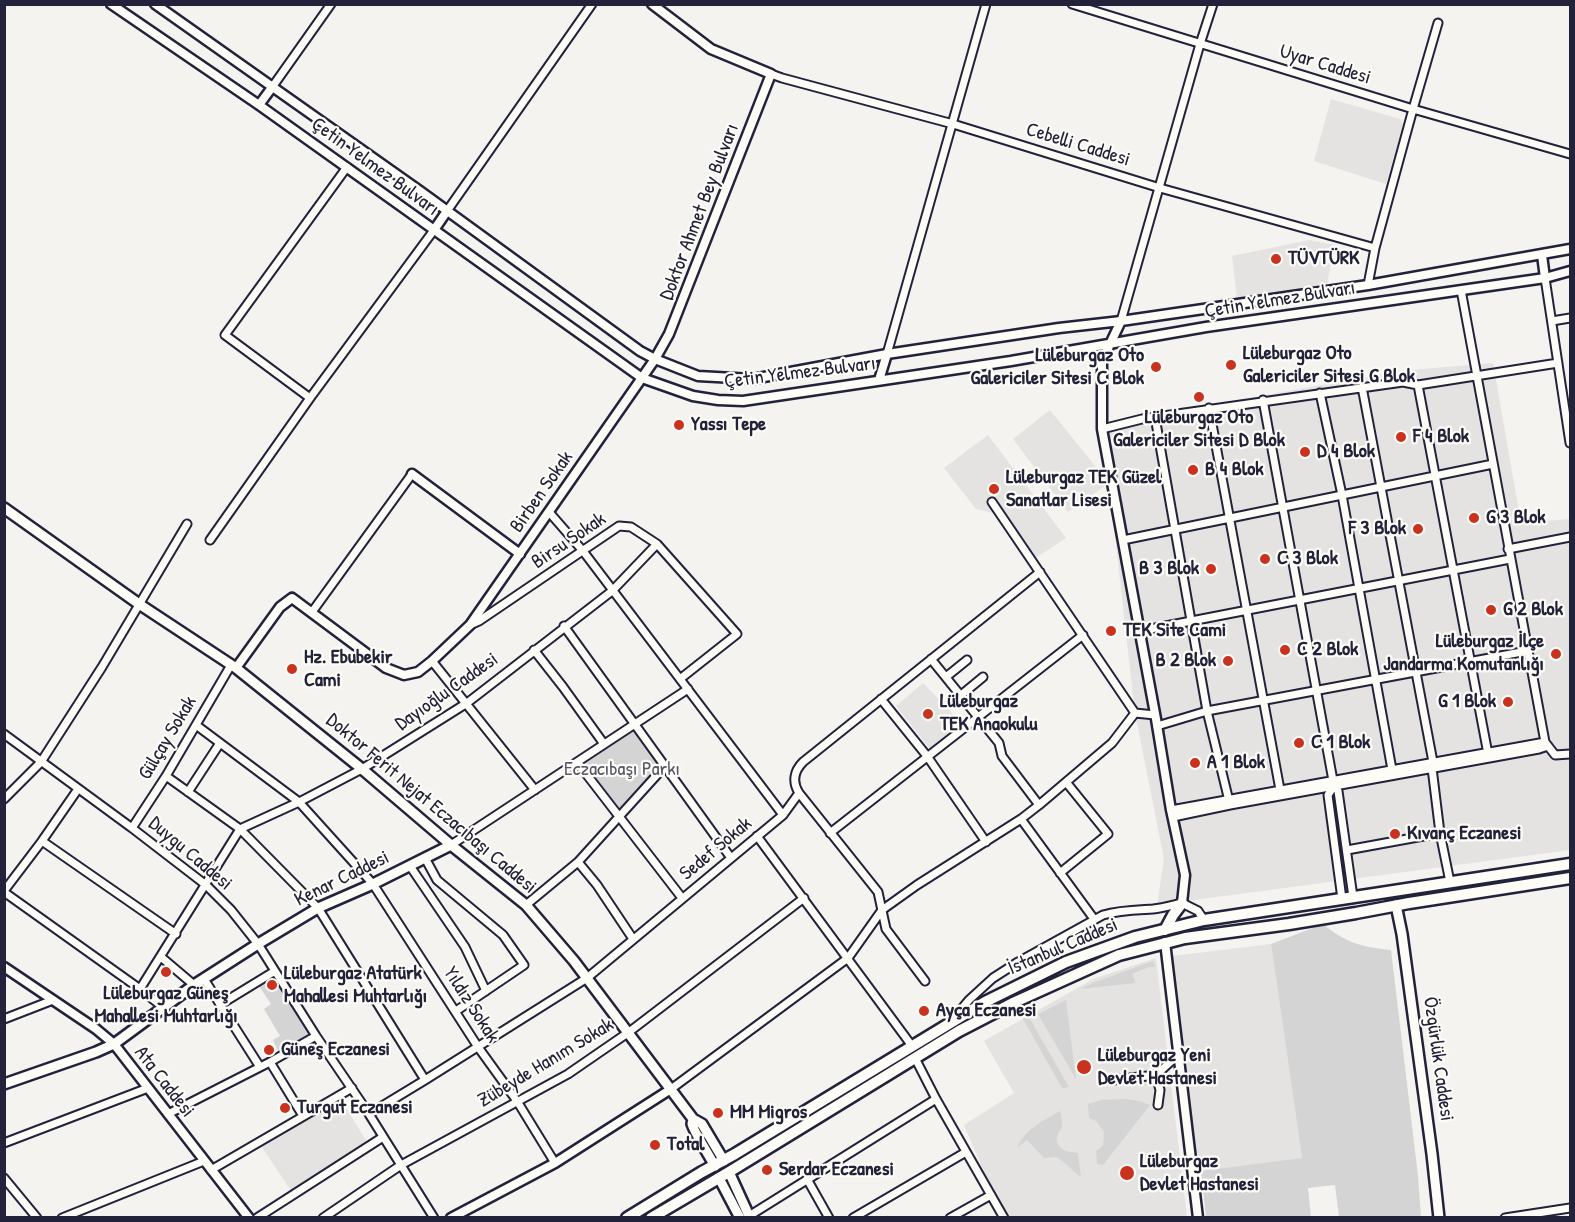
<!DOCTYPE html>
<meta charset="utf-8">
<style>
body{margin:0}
#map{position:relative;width:1575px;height:1222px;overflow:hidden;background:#f4f3ef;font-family:"Patrick Hand",sans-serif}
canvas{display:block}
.frame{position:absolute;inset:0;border:6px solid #22223b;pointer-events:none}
</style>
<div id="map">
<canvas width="1575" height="1222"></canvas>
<div class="frame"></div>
</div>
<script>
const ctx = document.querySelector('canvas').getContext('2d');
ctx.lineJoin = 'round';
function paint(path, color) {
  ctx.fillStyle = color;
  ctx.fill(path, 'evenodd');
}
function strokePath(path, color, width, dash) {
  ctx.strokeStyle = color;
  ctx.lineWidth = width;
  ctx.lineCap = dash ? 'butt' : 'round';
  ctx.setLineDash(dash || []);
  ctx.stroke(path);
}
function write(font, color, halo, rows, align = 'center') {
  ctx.font = font + ' "Patrick Hand",sans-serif';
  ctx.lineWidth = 4.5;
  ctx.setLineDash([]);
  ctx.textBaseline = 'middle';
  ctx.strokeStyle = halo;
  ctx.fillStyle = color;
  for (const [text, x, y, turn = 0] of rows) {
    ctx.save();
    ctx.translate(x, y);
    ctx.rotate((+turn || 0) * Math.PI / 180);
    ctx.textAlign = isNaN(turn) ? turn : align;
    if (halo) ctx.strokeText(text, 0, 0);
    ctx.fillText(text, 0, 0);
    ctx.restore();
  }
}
paint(new Path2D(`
 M1331,99L1400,119L1403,124L1386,184L1314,161Z
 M1309,240L1335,245L1326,288L1237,299L1232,256Z
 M1493,363L1521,523L1570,519V850L1157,905L1164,859L1135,713L1109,483L1068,512L1013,439L1050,410L1108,482L1100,425L1399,371Z
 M988,435L1066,538L1029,562L1001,515L976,509L944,468Z
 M923,683L961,722L930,749L896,706Z
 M1271,944L1302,1158L1197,1180L1172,956Z
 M1156,958L1187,1217H1009L991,1188L964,1125L1014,1093L984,1041L1093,979Z
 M341,1100L367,1142L292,1192L261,1146Z`), '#e4e3e2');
paint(new Path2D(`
 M635,727L661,766L619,812L583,763Z
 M1323,924C1346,943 1361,947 1391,950L1418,1176L1421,1217H1339L1335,1185L1308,1188L1311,1217H1206L1201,1171L1302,1158L1271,944Z
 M1153,961L1155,967H1149L1132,974L1136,983L1080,989L1095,982Z
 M275,976L313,1036L278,1051L273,1040L280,1036L264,1009L271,1004L259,986Z
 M1066,1000L1076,1079L1038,1014Z
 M1019,1007H1023L1069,1087L1062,1088L1018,1010Z
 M1126,1099L1139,1101L1150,1105L1103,1165L1097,1164L1096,1151L1103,1146L1104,1132L1096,1121L1089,1118L1088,1104L1101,1100Z
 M1060,1111C1061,1115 1063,1122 1062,1126C1061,1130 1058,1133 1057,1136C1055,1150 1068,1152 1078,1153L1081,1177C1072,1171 1066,1162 1056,1157L1044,1158L1027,1140L1017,1148C1025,1129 1043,1121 1060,1111Z`), '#d5d4d5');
const minor = new Path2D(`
 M1072,4L1413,109L1570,154
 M771,74L782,78L953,124L1160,188L1375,248
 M273,86L331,4
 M447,211L592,4
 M1545,278L1570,443
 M1368,285L1375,248L1413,109L1438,23
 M1461,290L1545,742L1555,755L1570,754
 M1121,321L1200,44L1213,4
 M1552,321L1570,318
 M887,354L986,4
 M1418,385L1488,754
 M1362,387L1433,762L1432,768L1440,833L1450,882
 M1320,393L1342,495L1393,775
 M310,398L225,335L347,167
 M1263,400L1334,786L1338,791L1353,897
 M1209,408L1281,795
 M1155,417L1207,711L1230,805
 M1102,429L1142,419L1403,382L1418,385L1558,363
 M992,502L1135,713
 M549,512L583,551L783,815
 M210,540L310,398L434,230
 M1123,540L1493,464
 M1508,549L1570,537
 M312,612L412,474
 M470,625L479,621L619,526L631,527L657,544L737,634L680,679
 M564,626L731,858
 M1140,631L1510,559
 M534,650L563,687L604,744
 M931,659L999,743L1002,756L1039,805
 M432,661L535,790
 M946,677L967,660
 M960,696L983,677
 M881,699L927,756L986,842
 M196,725L299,802L373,884L478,1047L517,1101L555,1163
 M1157,726L1207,711L1527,651
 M4,734L132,828L206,885L231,910L258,944L316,1036L369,1114L434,1218
 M577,762L682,898
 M166,776L240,829L318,908L425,1080
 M1334,786L1328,795L1342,899
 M188,792L220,743
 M799,793L878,892L886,929L925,981
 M4,799L41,762L102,667L187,524
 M1171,810L1545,742
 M1173,817L1230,805L1539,749L1548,746
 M1021,819L1094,919
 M132,828L166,776L231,665
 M830,833L1083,635
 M757,836L912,1046
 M42,841L176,934
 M451,845L688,689
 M1347,850L1440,833
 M425,858L437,880L503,935L524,965L456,1011
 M578,862L597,885L633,939
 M410,866L465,947L486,991
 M1060,873L1108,834L1066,782
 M4,891L42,841L78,789
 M4,892L140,989L164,1008
 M526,905L578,862L665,766
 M161,957L194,985
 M204,979L260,1067
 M140,989L240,829L299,802L362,769L467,703L612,591L657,544
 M221,1004L275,971
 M954,1018L969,1000L993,978L1018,962L1103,915C1120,910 1136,910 1153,909C1163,908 1173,905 1182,903L1198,911L1204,920
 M4,1019L53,1000
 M915,1058L936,1099L1004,1218
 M270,1062L303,1116
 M1156,1075L1160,1090L1158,1105
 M1113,1080L1156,1075L1178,1055
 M671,1089L848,958L882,910L917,885L1021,819L1039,805L1112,743L1135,713L1155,715
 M168,1114L270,1062L316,1036
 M369,1114L425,1080L587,978L783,815L799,793C792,782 794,771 803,762L1040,572
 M4,1143L148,1088
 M211,1170L352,1088
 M4,1178L37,1218
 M807,1179L829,1218
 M749,1216L936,1099
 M62,1218L204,1161
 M257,1218L383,1137
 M323,1218L401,1165L568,1074L629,1032L804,898
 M853,1218L966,1152
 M950,1218L991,1195
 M1505,1218L1570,1208`);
const tertiary = new Path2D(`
 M111,4L259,105L642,378L693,396L718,400L743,401L1011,361L1206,327L1545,278L1570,271
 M155,4L420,191L640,351L655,359L698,376L753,379L887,354L1059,328L1121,321L1368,285L1570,249
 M259,105L273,86
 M434,230L447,211
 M1542,255L1545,278
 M1121,321L1102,361V429L1156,719L1171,810L1185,875L1182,903
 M879,380L887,354
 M412,474L520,554
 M236,668L280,607L292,598L386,668L404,675L418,672L432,661L470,625L655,359L669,334L771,74L711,49L652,4
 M1165,942L1198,1218
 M4,967L96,1029L114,1044L249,1218
 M451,1218L555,1163L671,1089`);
const secondary = new Path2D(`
 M4,508L139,604L236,668L362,769L451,845L526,905L574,961L693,1119L702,1124L724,1161
 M1396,905L1402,934L1432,1154L1439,1218
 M4,1084L96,1052L114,1044L194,985L258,944L318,908L373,884L451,845
 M693,1119C693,1121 692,1123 692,1124C692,1128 711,1159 715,1166
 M729,1172L750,1218
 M719,1178L740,1218`);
const trunk = new Path2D(`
 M1165,930L1173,915L1182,903
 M627,1218L702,1172L735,1154L985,1002L1066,962L1135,937L1204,920L1570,864
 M651,1218L729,1172L959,1031L1015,1002L1119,955L1185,938L1289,924L1356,913L1409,903L1570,878`);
strokePath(minor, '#22223b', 11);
strokePath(tertiary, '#22223b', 13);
strokePath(secondary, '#22223b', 14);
strokePath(trunk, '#22223b', 15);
strokePath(minor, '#fdfcf7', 7);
strokePath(tertiary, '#fdfcf7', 8);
strokePath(secondary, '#fdfcf7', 9);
strokePath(trunk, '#fdfcf7', 10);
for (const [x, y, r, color] of [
 [1276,259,6,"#c8321e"],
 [1231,365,6,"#c8321e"],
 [1156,367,6,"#c8321e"],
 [1199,397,6,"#c8321e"],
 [679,425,6,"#c8321e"],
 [1401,437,6,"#c8321e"],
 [1305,452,6,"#c8321e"],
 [1193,470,6,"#c8321e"],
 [994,489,6,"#c8321e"],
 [1474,518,6,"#c8321e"],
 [1418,529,6,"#c8321e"],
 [1265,559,6,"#c8321e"],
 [1211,569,6,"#c8321e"],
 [1491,610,6,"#c8321e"],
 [1111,631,6,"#c8321e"],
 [1285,650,6,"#c8321e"],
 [1556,654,6,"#c8321e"],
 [1228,661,6,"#c8321e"],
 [292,669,6,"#c8321e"],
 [1508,702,6,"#c8321e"],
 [928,714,6,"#c8321e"],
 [1299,743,6,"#c8321e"],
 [1195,763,6,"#c8321e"],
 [1395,834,6,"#c8321e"],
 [166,972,6,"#c8321e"],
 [272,985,6,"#c8321e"],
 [924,1011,6,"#c8321e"],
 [269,1050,6,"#c8321e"],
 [1084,1067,8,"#c8321e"],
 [285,1108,6,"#c8321e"],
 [718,1113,6,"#c8321e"],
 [655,1145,6,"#c8321e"],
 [767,1170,6,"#c8321e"],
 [1127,1173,8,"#c8321e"]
]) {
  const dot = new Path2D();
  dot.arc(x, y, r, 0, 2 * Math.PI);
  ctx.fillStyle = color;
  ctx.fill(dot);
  strokePath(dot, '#fdfcf7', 2);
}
write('20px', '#22223b', '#fdfcf7', [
 ["Uyar Caddesi",1325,65,17],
 ["Cebelli Caddesi",1078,145,17],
 ["Çetin Yelmez Bulvarı",375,167,36],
 ["Doktor Ahmet Bey Bulvarı",700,212,-69],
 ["Çetin Yelmez Bulvarı",1280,300,-9],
 ["Çetin Yelmez Bulvarı",800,373,-7],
 ["Birben Sokak",542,492,-55],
 ["Birsu Sokak",569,541,-34],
 ["Dayıoğlu Caddesi",447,692,-35],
 ["Gülçay Sokak",168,738,-59],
 ["Doktor Ferit Nejat Eczacıbaşı Caddesi",431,804,40],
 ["Sedef Sokak",716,849,-40],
 ["Duygu Caddesi",190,854,40],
 ["Kenar Caddesi",342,879,-26],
 ["İstanbul Caddesi",1063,947,-23],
 ["Yıldız Sokak",471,1005,57],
 ["Özgürlük Caddesi",1438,1059,82],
 ["Zübeyde Hanım Sokak",546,1063,-31],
 ["Ata Caddesi",164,1082,52]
]);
write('bold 20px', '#22223b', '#fdfcf7', [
 ["TÜVTÜRK",1288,259],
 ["Lüleburgaz Oto",1243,354],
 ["Galericiler Sitesi G Blok",1243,377],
 ["Lüleburgaz Oto",1144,356,"right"],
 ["Galericiler Sitesi C Blok",1144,379,"right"],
 ["Lüleburgaz Oto",1199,418,"center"],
 ["Galericiler Sitesi D Blok",1199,441,"center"],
 ["Yassı Tepe",691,425],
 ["F 4 Blok",1413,437],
 ["D 4 Blok",1317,452],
 ["B 4 Blok",1205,470],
 ["Lüleburgaz TEK Güzel",1006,478],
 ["Sanatlar Lisesi",1006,501],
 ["G 3 Blok",1486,518],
 ["F 3 Blok",1406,529,"right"],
 ["C 3 Blok",1277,559],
 ["B 3 Blok",1199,569,"right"],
 ["G 2 Blok",1503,610],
 ["TEK Site Cami",1123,631],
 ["Lüleburgaz İlçe",1544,642,"right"],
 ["Jandarma Komutanlığı",1544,665,"right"],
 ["C 2 Blok",1297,650],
 ["Hz. Ebubekir",304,658],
 ["Cami",304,681],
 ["B 2 Blok",1216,661,"right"],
 ["Lüleburgaz",940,702],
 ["TEK Anaokulu",940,725],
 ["G 1 Blok",1496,702,"right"],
 ["C 1 Blok",1311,743],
 ["A 1 Blok",1207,763],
 ["Kıvanç Eczanesi",1407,834],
 ["Lüleburgaz Atatürk",284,974],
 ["Mahallesi Muhtarlığı",284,997],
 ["Lüleburgaz Güneş",166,994,"center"],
 ["Mahallesi Muhtarlığı",166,1017,"center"],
 ["Ayça Eczanesi",936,1011],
 ["Güneş Eczanesi",281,1050],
 ["Lüleburgaz Yeni",1098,1056],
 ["Devlet Hastanesi",1098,1079],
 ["Turgut Eczanesi",297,1108],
 ["MM Migros",730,1113],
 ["Total",667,1145],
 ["Lüleburgaz",1140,1162],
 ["Devlet Hastanesi",1140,1185],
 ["Serdar Eczanesi",779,1170]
], 'left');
write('20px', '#585769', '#fdfcf7', [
 ["Eczacıbaşı Parkı",622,770]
]);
</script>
